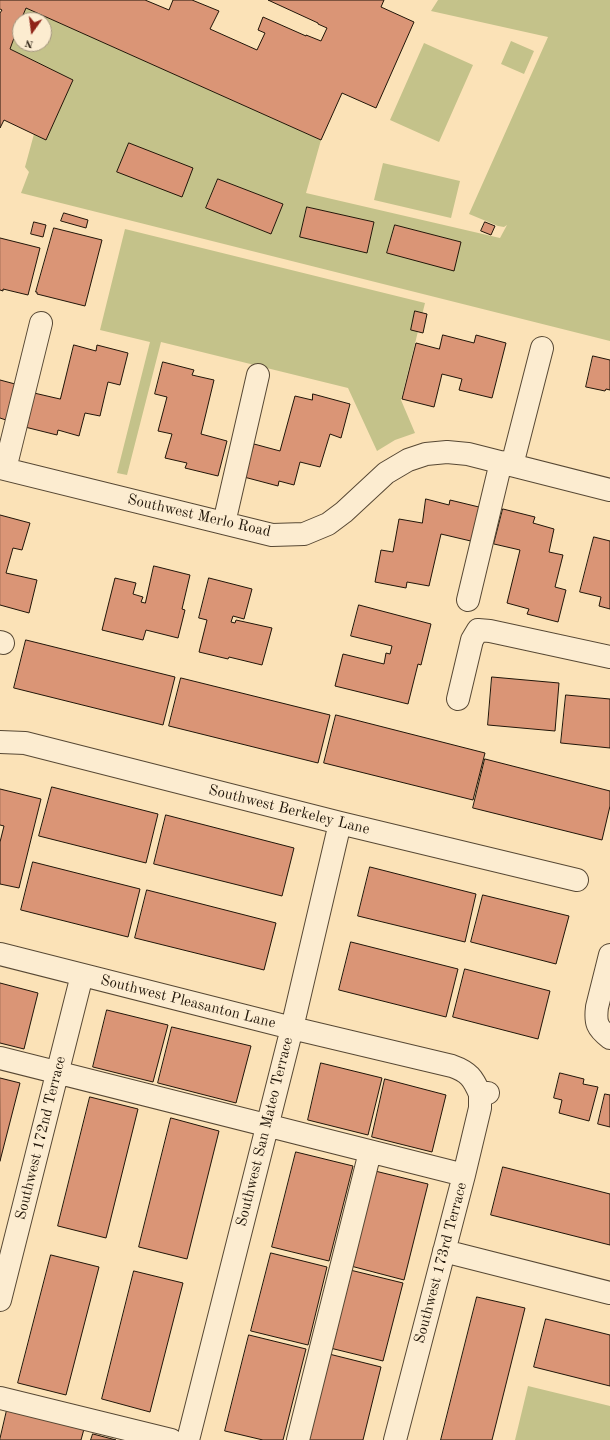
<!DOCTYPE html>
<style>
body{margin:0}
#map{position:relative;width:610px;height:1440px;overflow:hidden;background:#fbe2b7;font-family:"Old Standard TT",serif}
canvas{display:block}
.north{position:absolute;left:12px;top:12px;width:40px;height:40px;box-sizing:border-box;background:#fcecd0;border:1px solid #a49680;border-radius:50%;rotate:194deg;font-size:11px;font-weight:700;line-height:16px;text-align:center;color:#201508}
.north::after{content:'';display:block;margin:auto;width:14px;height:18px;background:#8f2418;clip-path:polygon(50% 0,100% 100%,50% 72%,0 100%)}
</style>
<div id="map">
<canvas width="610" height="1440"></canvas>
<div class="north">N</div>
</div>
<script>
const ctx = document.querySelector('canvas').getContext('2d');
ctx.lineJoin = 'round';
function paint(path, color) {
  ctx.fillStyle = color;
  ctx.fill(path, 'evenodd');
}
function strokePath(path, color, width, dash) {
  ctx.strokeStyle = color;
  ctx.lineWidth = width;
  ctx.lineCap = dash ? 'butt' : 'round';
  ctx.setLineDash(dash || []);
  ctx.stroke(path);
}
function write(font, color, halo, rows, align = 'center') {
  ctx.font = font + ' "Old Standard TT",serif';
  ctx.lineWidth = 3.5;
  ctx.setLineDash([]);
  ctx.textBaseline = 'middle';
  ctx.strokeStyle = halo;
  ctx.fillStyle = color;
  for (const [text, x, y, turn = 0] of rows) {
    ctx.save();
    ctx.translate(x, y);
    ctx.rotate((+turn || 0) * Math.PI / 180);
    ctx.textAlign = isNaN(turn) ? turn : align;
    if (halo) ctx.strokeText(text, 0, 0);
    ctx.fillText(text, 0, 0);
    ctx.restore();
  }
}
paint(new Path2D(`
 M438,0H610V341L21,193L29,172L25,167L34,134L46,139L73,80L10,49L14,38L17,40L20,32V44H44V20H21L26,8L321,140L306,193L500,238L507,225L504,227L498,226L469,214L548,37L431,11ZM218,179L283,204L271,234L206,208ZM307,207L374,222L367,252L301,237ZM395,225L461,242L454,270L387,253Z
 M511,41L534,51L524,74L501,64Z
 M424,43L473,65L439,142L390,120Z
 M383,163L460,181L451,218L374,200Z
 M125,229L425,303L401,400L415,433L395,440L377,451L348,388L161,342L127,475L117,473L150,342L100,330Z
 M528,1386L610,1406V1440H515Z`), '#c4c28a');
const building = new Path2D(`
 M0,0H145L169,10L173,0H192L219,11L210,29L257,50L265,33L258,30L263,17L306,36V35L321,41L327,28L318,24V23L268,0H384L381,7L414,22L376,108L342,93L321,140L26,8L21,20H22H20V32L17,40L14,38L10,49L73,80L46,140L4,120L0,128V13L2,10L0,9Z
 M129,143L193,168L182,197L117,172Z
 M218,179L283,204L271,234L206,208Z
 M307,207L374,222L367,253L300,237Z
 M64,213L88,220L86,228L61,221Z
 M34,222L46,225L43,237L31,234Z
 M485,222L495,226L491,235L481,231Z
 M395,225L461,242L454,271L387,253Z
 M54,228L102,240L85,306L37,294V292H36Z
 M0,238L40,248L28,295L3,289V291L0,290Z
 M415,311L427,314L423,333L411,330Z
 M443,335L474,343L476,335L506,343L492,398L459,390L462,379L442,374L434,407L402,399L416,343L439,349Z
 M74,345L96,351L97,345L128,353L120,385L108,382L100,416L85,413L79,436L58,430L57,435L25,427L34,393L60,399Z
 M593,356L610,360V390L606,389L605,391L586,387Z
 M163,362L194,370L192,375L214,380L201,434L227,441L218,476L185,468L187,463L165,458L172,434L158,431L167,397L155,394Z
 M0,380L15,384L6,420L0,418Z
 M313,394L350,404L341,438L330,434L320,467L300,462L294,485L279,481L278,486L244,477L254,444L280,451L295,396L312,400Z
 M426,499L449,505L450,500L483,508L475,542L441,534L429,586L407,582L406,588L375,582L381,550L393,552L399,519L422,523Z
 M503,509L535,517L533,523L554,529L549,552L563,555L555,587L566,590L558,622L527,614L529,609L507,603L520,550L494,544Z
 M0,515L30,523L22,550L13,548L6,573L37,580L29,613L0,605Z
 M594,537L610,541V609L599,606L601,597L580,592Z
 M154,566L190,575L182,609L185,610L178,638L146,630L143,640L102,630L115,578L136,583L133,594L143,597L141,602L145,603Z
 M209,578L252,589L244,619L233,616L231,622L235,623L236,620L272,628L262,665L229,657L228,659L199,652L207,620L199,618Z
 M359,605L431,624L421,665L418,664L408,704L335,686L343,654L384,664L386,653L390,654L392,646L351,636Z
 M26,640L175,677L163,725L14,688Z
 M492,677L559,683L555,731L488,725Z
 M181,678L330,715L318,763L169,726Z
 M566,695L610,699V748L561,743Z
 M336,715L485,753L473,800L324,763Z
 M485,759L610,791V806L602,840L473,808Z
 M52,787L158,814L146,863L39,836Z
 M0,789L41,799L19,888L0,884V842L4,826L0,825Z
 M166,815L294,848L282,896L154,864Z
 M33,862L140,889L128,937L21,910Z
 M370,867L476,894L465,942L358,916Z
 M147,890L276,923L264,970L135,938Z
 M483,895L569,916L556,964L471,942Z
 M351,942L458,969L446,1017L339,990Z
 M465,969L550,991L538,1039L453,1017Z
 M0,983L38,993L24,1049L0,1043Z
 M107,1010L168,1025L153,1082L93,1067Z
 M172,1027L251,1046L236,1103L158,1083Z
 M321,1063L382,1078L368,1135L308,1120Z
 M560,1073L584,1079L583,1084L598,1087L589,1121L559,1113L562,1100L554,1098Z
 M0,1078L20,1083L0,1161Z
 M385,1079L446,1095L432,1152L372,1137Z
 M605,1094L610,1095V1127L598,1124Z
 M90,1097L138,1109L106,1238L58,1226Z
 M171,1118L219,1131L187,1259L139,1247Z
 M296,1152L353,1166L329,1261L272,1247Z
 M503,1167L610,1194V1245L491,1215Z
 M371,1170L428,1184L404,1280L347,1265Z
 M271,1253L327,1267L308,1345L251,1331Z
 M51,1255L99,1267L66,1395L18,1383Z
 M346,1269L403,1283L383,1361L326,1347Z
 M134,1271L183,1283L150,1412L102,1399Z
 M477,1297L525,1308L492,1440H441Z
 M546,1319L610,1335V1386L534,1367Z
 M249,1335L306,1349L283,1440H263L225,1431Z
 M325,1353L381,1367L363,1440H303Z
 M7,1410L84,1429L81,1440H0Z
 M93,1434L116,1440H91Z`);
paint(building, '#da9576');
strokePath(building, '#201508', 1);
const minor = new Path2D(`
 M512,465L542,348
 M0,468L272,535L304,534L328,524L344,512L386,473L408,460L426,454L447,452L468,454L610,490
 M5,469L41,323
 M224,523L258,375
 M468,600L501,462
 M0,642L3,643
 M458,699L472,640L478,630L490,631L610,657
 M0,742L25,743L340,823L577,880
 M0,954L292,1028L452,1066C469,1072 473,1078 480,1094
 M610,955L597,1007C595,1023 597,1028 610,1038
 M0,1058L464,1175
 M444,1251L610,1293
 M0,1300L82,975
 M0,1398L171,1440
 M188,1440L292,1028L340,823
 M298,1440L370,1152
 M395,1440L464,1175L480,1108V1094L488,1093`);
strokePath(minor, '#574834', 24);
strokePath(minor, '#fcecd0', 22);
write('15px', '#201508', '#fcecd0', [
 ["Southwest Merlo Road",199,516,13],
 ["Southwest Berkeley Lane",289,810,14],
 ["Southwest Pleasanton Lane",188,1002,14],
 ["Southwest San Mateo Terrace",265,1132,-76],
 ["Southwest 172nd Terrace",41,1138,-76],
 ["Southwest 173rd Terrace",441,1263,-75]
]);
</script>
